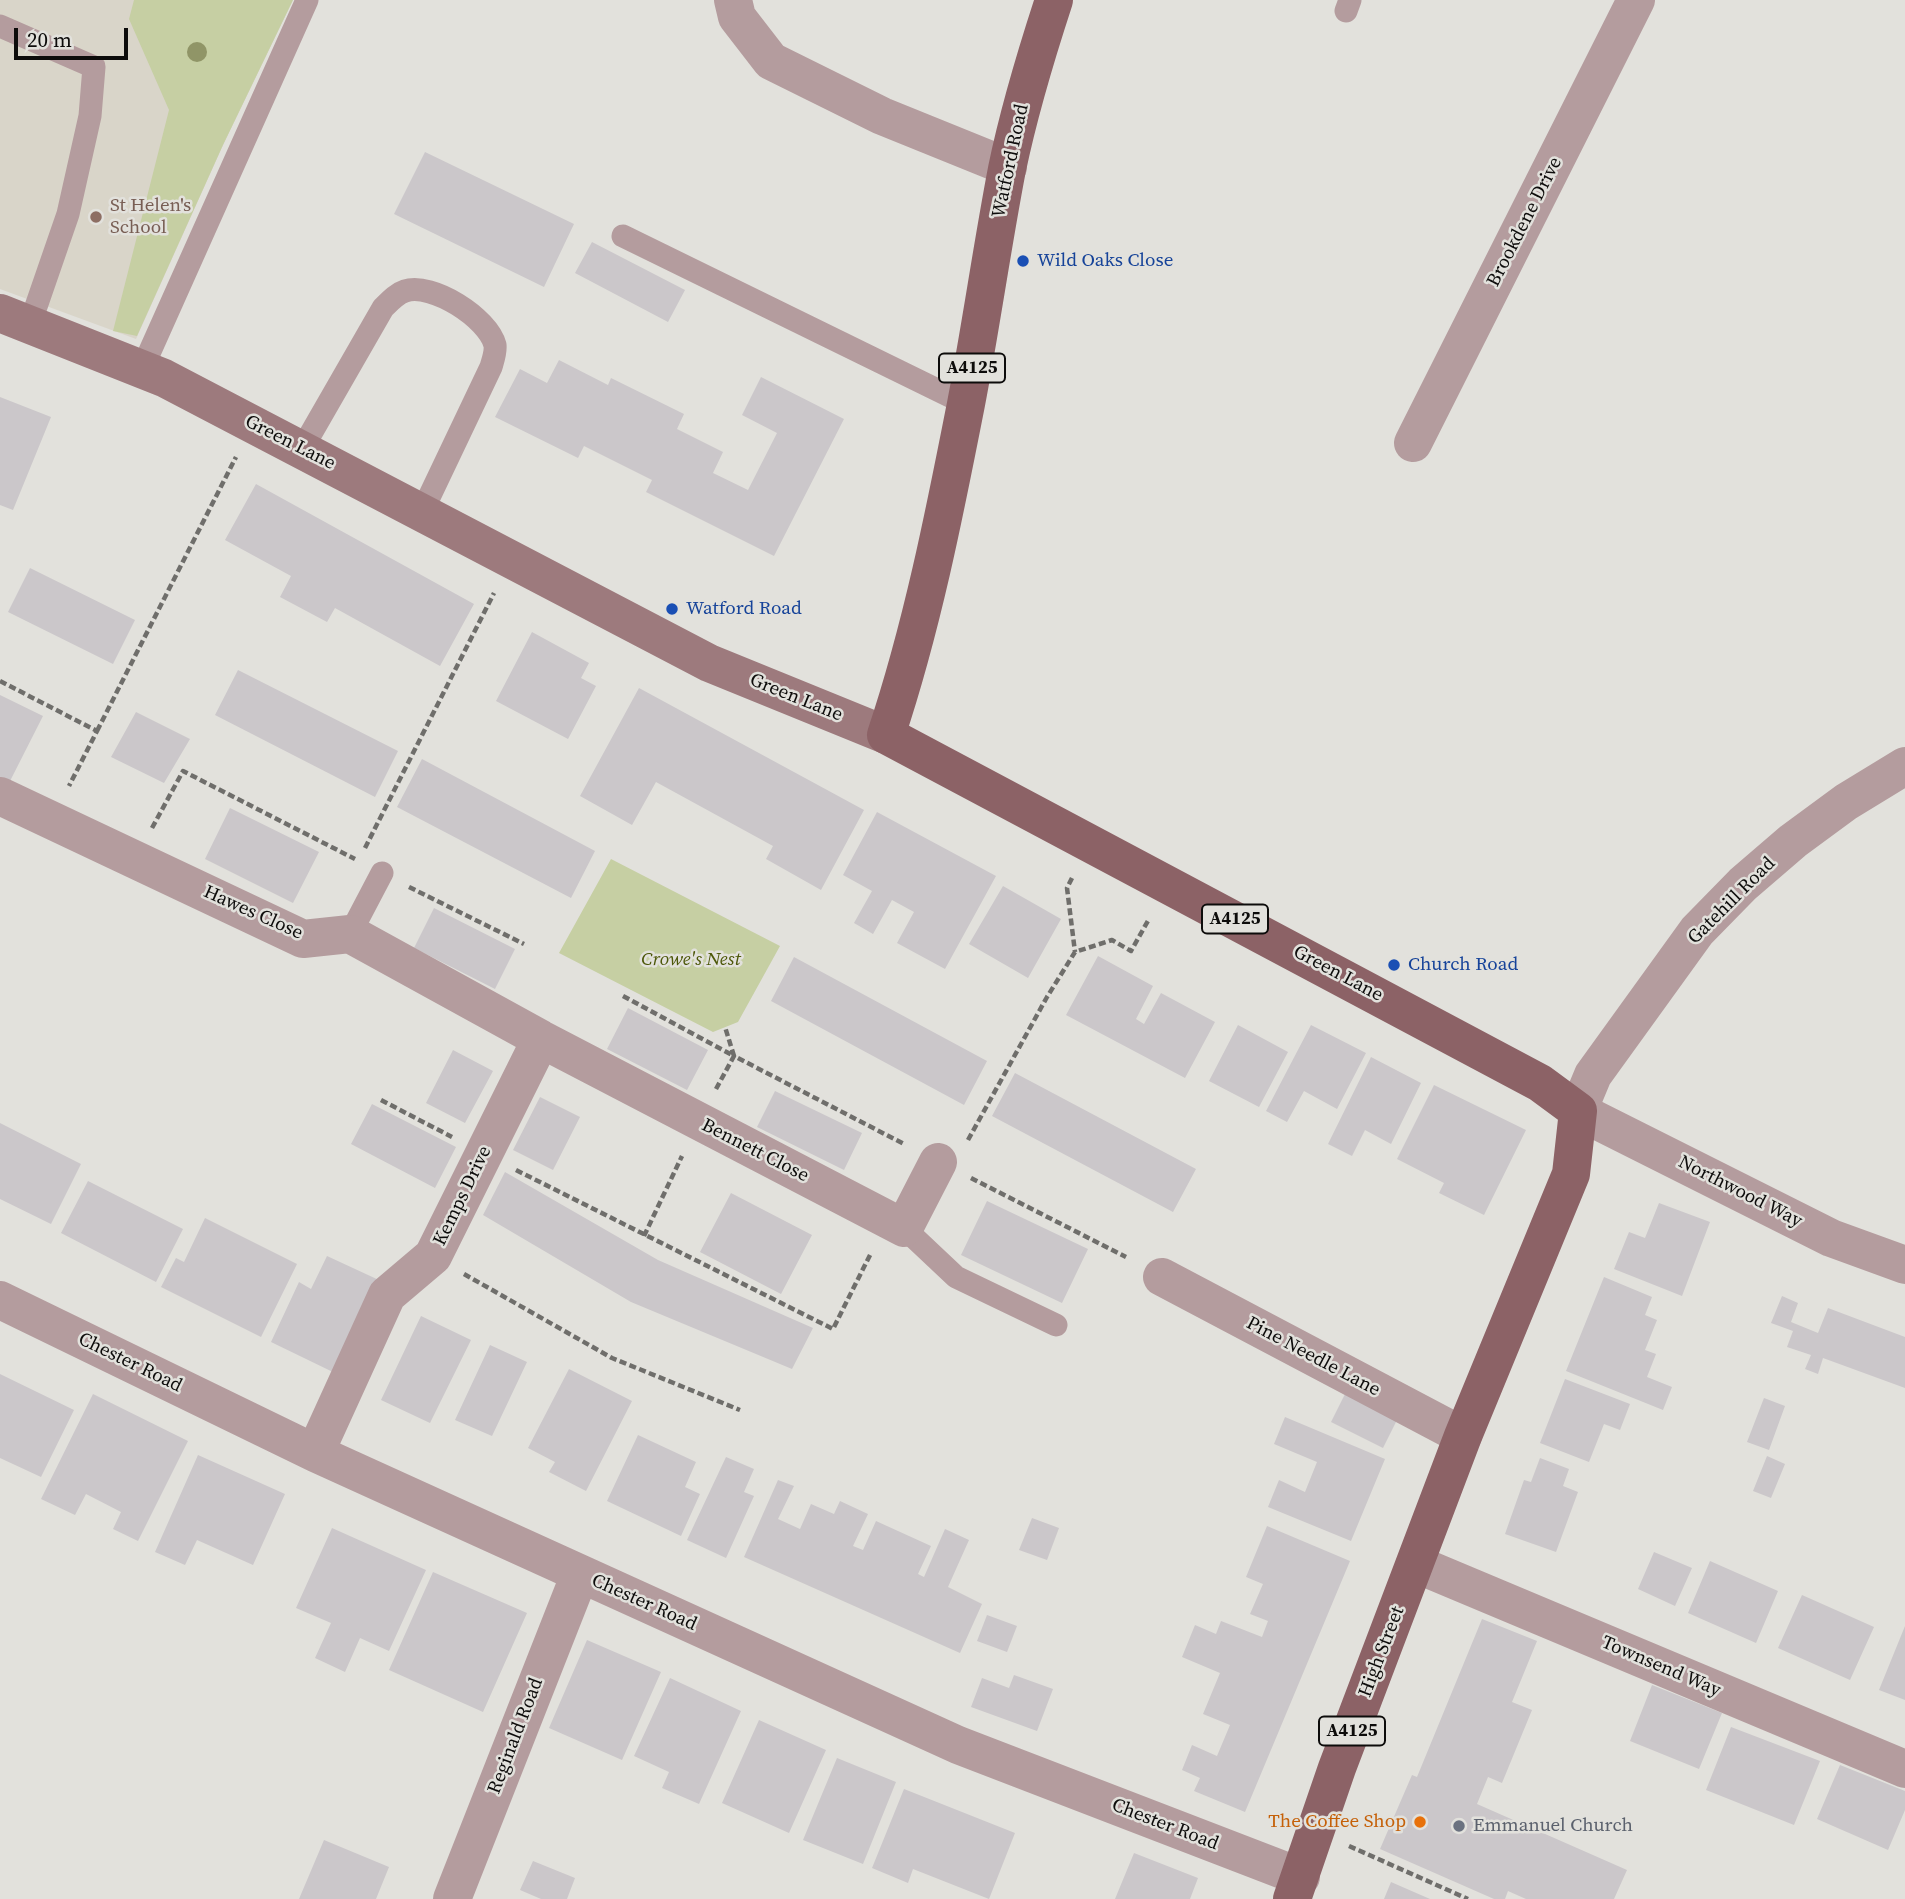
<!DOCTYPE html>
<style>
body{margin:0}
#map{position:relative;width:1905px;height:1899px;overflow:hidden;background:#e2e1dc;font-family:"Source Serif 4",serif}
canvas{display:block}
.scale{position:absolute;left:14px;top:28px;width:114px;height:32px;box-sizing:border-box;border:4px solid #0d0c0b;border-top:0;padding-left:9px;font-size:21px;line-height:24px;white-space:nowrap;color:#0d0c0b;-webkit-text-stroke:5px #e2e1dc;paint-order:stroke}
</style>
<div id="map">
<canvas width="1905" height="1899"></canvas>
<div class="scale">20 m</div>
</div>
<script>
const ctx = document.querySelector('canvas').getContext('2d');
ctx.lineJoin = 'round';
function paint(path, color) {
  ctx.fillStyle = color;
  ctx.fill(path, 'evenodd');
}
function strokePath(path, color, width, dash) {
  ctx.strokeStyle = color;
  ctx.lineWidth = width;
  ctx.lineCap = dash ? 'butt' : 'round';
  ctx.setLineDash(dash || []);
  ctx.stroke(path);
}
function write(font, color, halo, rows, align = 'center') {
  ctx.font = font + ' "Source Serif 4",serif';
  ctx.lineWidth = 5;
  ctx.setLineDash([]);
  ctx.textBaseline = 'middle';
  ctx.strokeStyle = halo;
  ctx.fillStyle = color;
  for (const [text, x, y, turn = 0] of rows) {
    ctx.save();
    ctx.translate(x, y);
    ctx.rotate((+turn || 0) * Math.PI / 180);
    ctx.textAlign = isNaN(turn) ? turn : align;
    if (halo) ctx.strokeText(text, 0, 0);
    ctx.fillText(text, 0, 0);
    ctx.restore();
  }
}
paint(new Path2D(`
 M0,0H293L223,145L136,339L0,289Z`), '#d9d5c9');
paint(new Path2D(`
 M134,0H293L223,145L137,336L113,331L169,110L129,19Z
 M611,859L780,946L738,1022L713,1032L559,953Z`), '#c6cfa3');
paint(new Path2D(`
 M425,152L574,224L544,287L394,214Z
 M592,242L685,290L668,322L575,273Z
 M559,360L608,385L611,378L684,414L677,429L723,452L713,473L748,490L777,433L742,415L761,377L844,419L774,556L646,492L652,480L584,446L578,458L495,417L520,369L547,383Z
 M0,397L51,417L13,510L0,505Z
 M256,484L474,604L440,666L335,608L327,622L280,597L291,576L225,540Z
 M30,568L135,620L113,664L8,612Z
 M532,632L589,663L581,678L596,686L568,739L496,701Z
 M238,670L398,751L375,797L215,715Z
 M639,688L864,810L821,890L766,859L773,846L656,782L632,825L580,796Z
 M0,695L43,716L8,785L0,781Z
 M136,712L190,739L164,783L111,757Z
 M422,759L595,851L571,898L397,807Z
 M230,808L319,852L293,903L205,859Z
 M877,812L996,876L945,969L897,943L914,912L892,900L873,934L854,923L872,891L843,875Z
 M1003,886L1061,919L1028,978L969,944Z
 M434,908L515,949L495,989L414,948Z
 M1098,956L1153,986L1136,1019L1144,1024L1161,993L1215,1022L1185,1078L1066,1015Z
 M794,957L987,1061L964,1105L771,1001Z
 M628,1008L708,1050L687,1090L607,1049Z
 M1238,1025L1288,1052L1259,1107L1209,1081Z
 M1311,1025L1366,1053L1337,1109L1304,1091L1287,1122L1266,1111Z
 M453,1050L493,1071L465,1123L426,1103Z
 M1371,1057L1421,1083L1391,1144L1365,1130L1352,1156L1328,1144Z
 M1015,1073L1196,1169L1173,1212L992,1116Z
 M1434,1085L1526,1130L1484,1215L1439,1193L1444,1183L1397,1159Z
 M775,1091L862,1133L844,1170L757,1127Z
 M540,1097L580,1117L553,1170L513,1150Z
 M372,1104L456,1147L435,1188L351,1144Z
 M0,1123L81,1164L51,1224L0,1199Z
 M505,1172L658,1260L813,1328L792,1369L631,1302L483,1215Z
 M88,1181L183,1229L156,1282L61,1233Z
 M731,1193L812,1235L781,1294L700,1252Z
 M987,1201L1088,1249L1062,1303L961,1255Z
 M1659,1203L1710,1222L1682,1296L1614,1269L1629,1232L1645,1238Z
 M205,1218L297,1264L261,1337L161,1287L176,1258L184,1262Z
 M327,1256L381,1281L337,1374L271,1342L299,1282L311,1289Z
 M1604,1277L1652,1297L1645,1315L1657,1320L1645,1350L1656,1354L1647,1377L1672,1387L1663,1410L1566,1371Z
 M1782,1296L1798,1303L1791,1322L1818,1333L1828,1308L1905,1337V1388L1823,1358L1818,1374L1805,1369L1811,1355L1787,1347L1793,1331L1771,1323Z
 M421,1316L471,1340L430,1423L381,1400Z
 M490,1345L527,1362L492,1436L455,1420Z
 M569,1369L632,1401L586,1491L549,1472L555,1462L528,1448Z
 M0,1374L74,1410L41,1477L0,1458Z
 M1565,1379L1630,1404L1620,1430L1604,1424L1589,1462L1540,1443Z
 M1348,1388L1400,1414L1383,1448L1331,1422Z
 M93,1394L188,1441L138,1541L113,1529L121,1512L86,1494L75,1515L41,1499Z
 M1764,1398L1785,1406L1769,1450L1747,1442Z
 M1285,1417L1385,1459L1351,1541L1268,1507L1279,1480L1305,1492L1317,1462L1274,1444Z
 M638,1435L696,1462L685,1487L700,1494L681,1536L607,1501Z
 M198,1455L285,1494L253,1565L197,1540L185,1565L155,1552Z
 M1767,1456L1785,1464L1771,1498L1753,1491Z
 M726,1457L754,1469L744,1492L754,1496L726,1558L687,1540Z
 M1540,1458L1569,1469L1563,1486L1578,1492L1556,1552L1505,1534L1524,1480L1531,1482Z
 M778,1480L794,1486L778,1519L800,1529L811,1504L834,1514L840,1501L868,1514L853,1546L863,1550L876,1521L931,1546L918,1574L924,1577L945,1529L969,1540L948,1587L982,1604L960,1653L744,1557Z
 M1032,1518L1059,1528L1047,1560L1019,1550Z
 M1267,1526L1350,1561L1245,1812L1194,1791L1200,1778L1182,1770L1192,1745L1217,1756L1230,1725L1203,1714L1220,1673L1182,1657L1195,1625L1216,1634L1221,1621L1262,1637L1268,1621L1250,1614L1263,1584L1246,1577Z
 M332,1528L426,1570L389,1651L360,1638L345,1672L315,1658L331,1623L296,1608Z
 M1654,1552L1692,1568L1675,1606L1638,1589Z
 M1710,1561L1778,1591L1756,1643L1688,1613Z
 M433,1572L527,1613L483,1712L389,1670Z
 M1802,1595L1874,1627L1850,1680L1778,1648Z
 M987,1615L1017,1626L1007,1652L977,1641Z
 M1482,1619L1537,1641L1512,1702L1532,1710L1502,1783L1488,1777L1477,1804L1627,1870L1614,1899H1526L1508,1891L1505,1899H1494L1380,1849L1412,1775L1417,1777Z
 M1905,1626V1700L1879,1690Z
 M587,1640L661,1672L622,1760L549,1728Z
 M1014,1675L1053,1689L1037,1731L971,1707L982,1678L1009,1688Z
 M670,1678L741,1711L699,1804L662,1788L669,1772L634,1756Z
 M1652,1685L1722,1713L1699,1769L1630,1741Z
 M759,1720L826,1750L789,1833L722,1803Z
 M1731,1727L1820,1761L1794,1825L1706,1790Z
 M837,1758L896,1782L863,1864L803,1840Z
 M1840,1765L1905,1791V1810L1888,1850L1817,1819Z
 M904,1789L1015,1833L989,1899L913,1869L908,1883L872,1868Z
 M324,1840L389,1867L376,1899H299Z
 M1134,1853L1198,1878L1190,1899H1115Z
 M533,1861L575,1878L567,1899H541L520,1890Z
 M1391,1882L1430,1899H1384Z`), '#cbc7ca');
strokePath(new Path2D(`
 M0,681L97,731L69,786
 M97,731L236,457
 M152,828L183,771L355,859
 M365,848L494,593
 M1072,878L1067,888L1075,952
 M409,887L524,944
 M623,996L734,1056L725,1027
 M716,1089L734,1056L904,1144
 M381,1100L452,1137
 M968,1140L1047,997L1075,952L1112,940L1131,951L1149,919
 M516,1170L833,1329L871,1253
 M971,1178L1126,1257
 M644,1236L682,1156
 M464,1274L612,1358L740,1410
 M1349,1846L1468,1899`), '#6f6e6b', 4.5, [7, 3.5]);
strokePath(new Path2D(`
 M1346,11L1350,0
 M0,26L94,67L90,116L68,214L30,324
 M623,236L966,404
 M142,369L307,0
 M302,449L383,308C390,301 396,294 405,291C432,282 488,318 495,345C496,352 493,360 491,367L422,512
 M350,934L382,873
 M904,1228L956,1277L1056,1325`), '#b49c9e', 23);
strokePath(new Path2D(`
 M733,0L737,17L771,61L882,116L1008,167
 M1413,443L1636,0
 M0,796L303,939L350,934L541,1039L904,1228L938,1162
 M1578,1111L1593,1075L1697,931L1743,884L1793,841L1846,802L1905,766
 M1162,1277L1463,1436
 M0,1300L315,1453L958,1745L1301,1877
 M315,1453L387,1295L433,1256L541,1039
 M1416,1564L1905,1769
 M452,1899L580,1574`), '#b49c9e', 38);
strokePath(new Path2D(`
 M1578,1111L1831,1238L1905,1265`), '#b49c9e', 38);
strokePath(new Path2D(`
 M0,313L164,378L709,663L886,735`), '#9d7a7d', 38);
strokePath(new Path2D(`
 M1054,0C1036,55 1019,111 1007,169C992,247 981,326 966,404C944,516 922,627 886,735L1540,1083L1578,1111L1571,1174L1463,1436L1337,1768L1292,1899`), '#8c6266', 38);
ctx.fillStyle = '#909567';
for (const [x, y] of [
 [197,52]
]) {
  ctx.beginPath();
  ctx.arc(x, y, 10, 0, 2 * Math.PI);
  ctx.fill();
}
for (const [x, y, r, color] of [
 [96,217,7,"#8d6e63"],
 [1023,261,7,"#1a4fb4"],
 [672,609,7,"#1a4fb4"],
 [1394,965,7,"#1a4fb4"],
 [1420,1822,7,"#e8710a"],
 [1459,1826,7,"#6b7280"]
]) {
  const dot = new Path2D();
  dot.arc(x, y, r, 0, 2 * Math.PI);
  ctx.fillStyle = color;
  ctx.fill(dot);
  strokePath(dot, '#e2e1dc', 2.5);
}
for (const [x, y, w] of [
 [972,368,66],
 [1235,919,66],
 [1352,1731,66]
]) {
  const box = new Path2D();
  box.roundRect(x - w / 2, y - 14.5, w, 29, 5);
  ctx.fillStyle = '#e2e1dc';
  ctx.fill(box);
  strokePath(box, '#0d0c0b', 2);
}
write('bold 18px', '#0d0c0b', null, [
 ["A4125",972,368],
 ["A4125",1235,919],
 ["A4125",1352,1731]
]);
write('19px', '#0d0c0b', '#e2e1dc', [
 ["Watford Road",1011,161,-78],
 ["Brookdene Drive",1525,222,-63],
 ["Green Lane",290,443,27],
 ["Green Lane",796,698,22],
 ["Gatehill Road",1732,901,-45],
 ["Hawes Close",253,913,24],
 ["Green Lane",1338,974,28],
 ["Bennett Close",755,1151,27],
 ["Northwood Way",1740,1192,27],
 ["Kemps Drive",463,1196,-64],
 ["Pine Needle Lane",1313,1357,28],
 ["Chester Road",130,1363,26],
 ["Chester Road",644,1603,24],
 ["High Street",1382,1652,-69],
 ["Townsend Way",1661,1667,23],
 ["Reginald Road",516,1736,-69],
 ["Chester Road",1165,1825,21]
]);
write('19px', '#785e54', '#e2e1dc', [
 ["St Helen's",110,206],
 ["School",110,228]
], 'left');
write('19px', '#164399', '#e2e1dc', [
 ["Wild Oaks Close",1037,261],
 ["Watford Road",686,609],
 ["Church Road",1408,965]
], 'left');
write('italic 19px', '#4c5708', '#e2e1dc', [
 ["Crowe's Nest",691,960]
]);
write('19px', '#c56008', '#e2e1dc', [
 ["The Coffee Shop",1406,1822]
], 'right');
write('19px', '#5b616d', '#e2e1dc', [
 ["Emmanuel Church",1473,1826]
], 'left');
</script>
